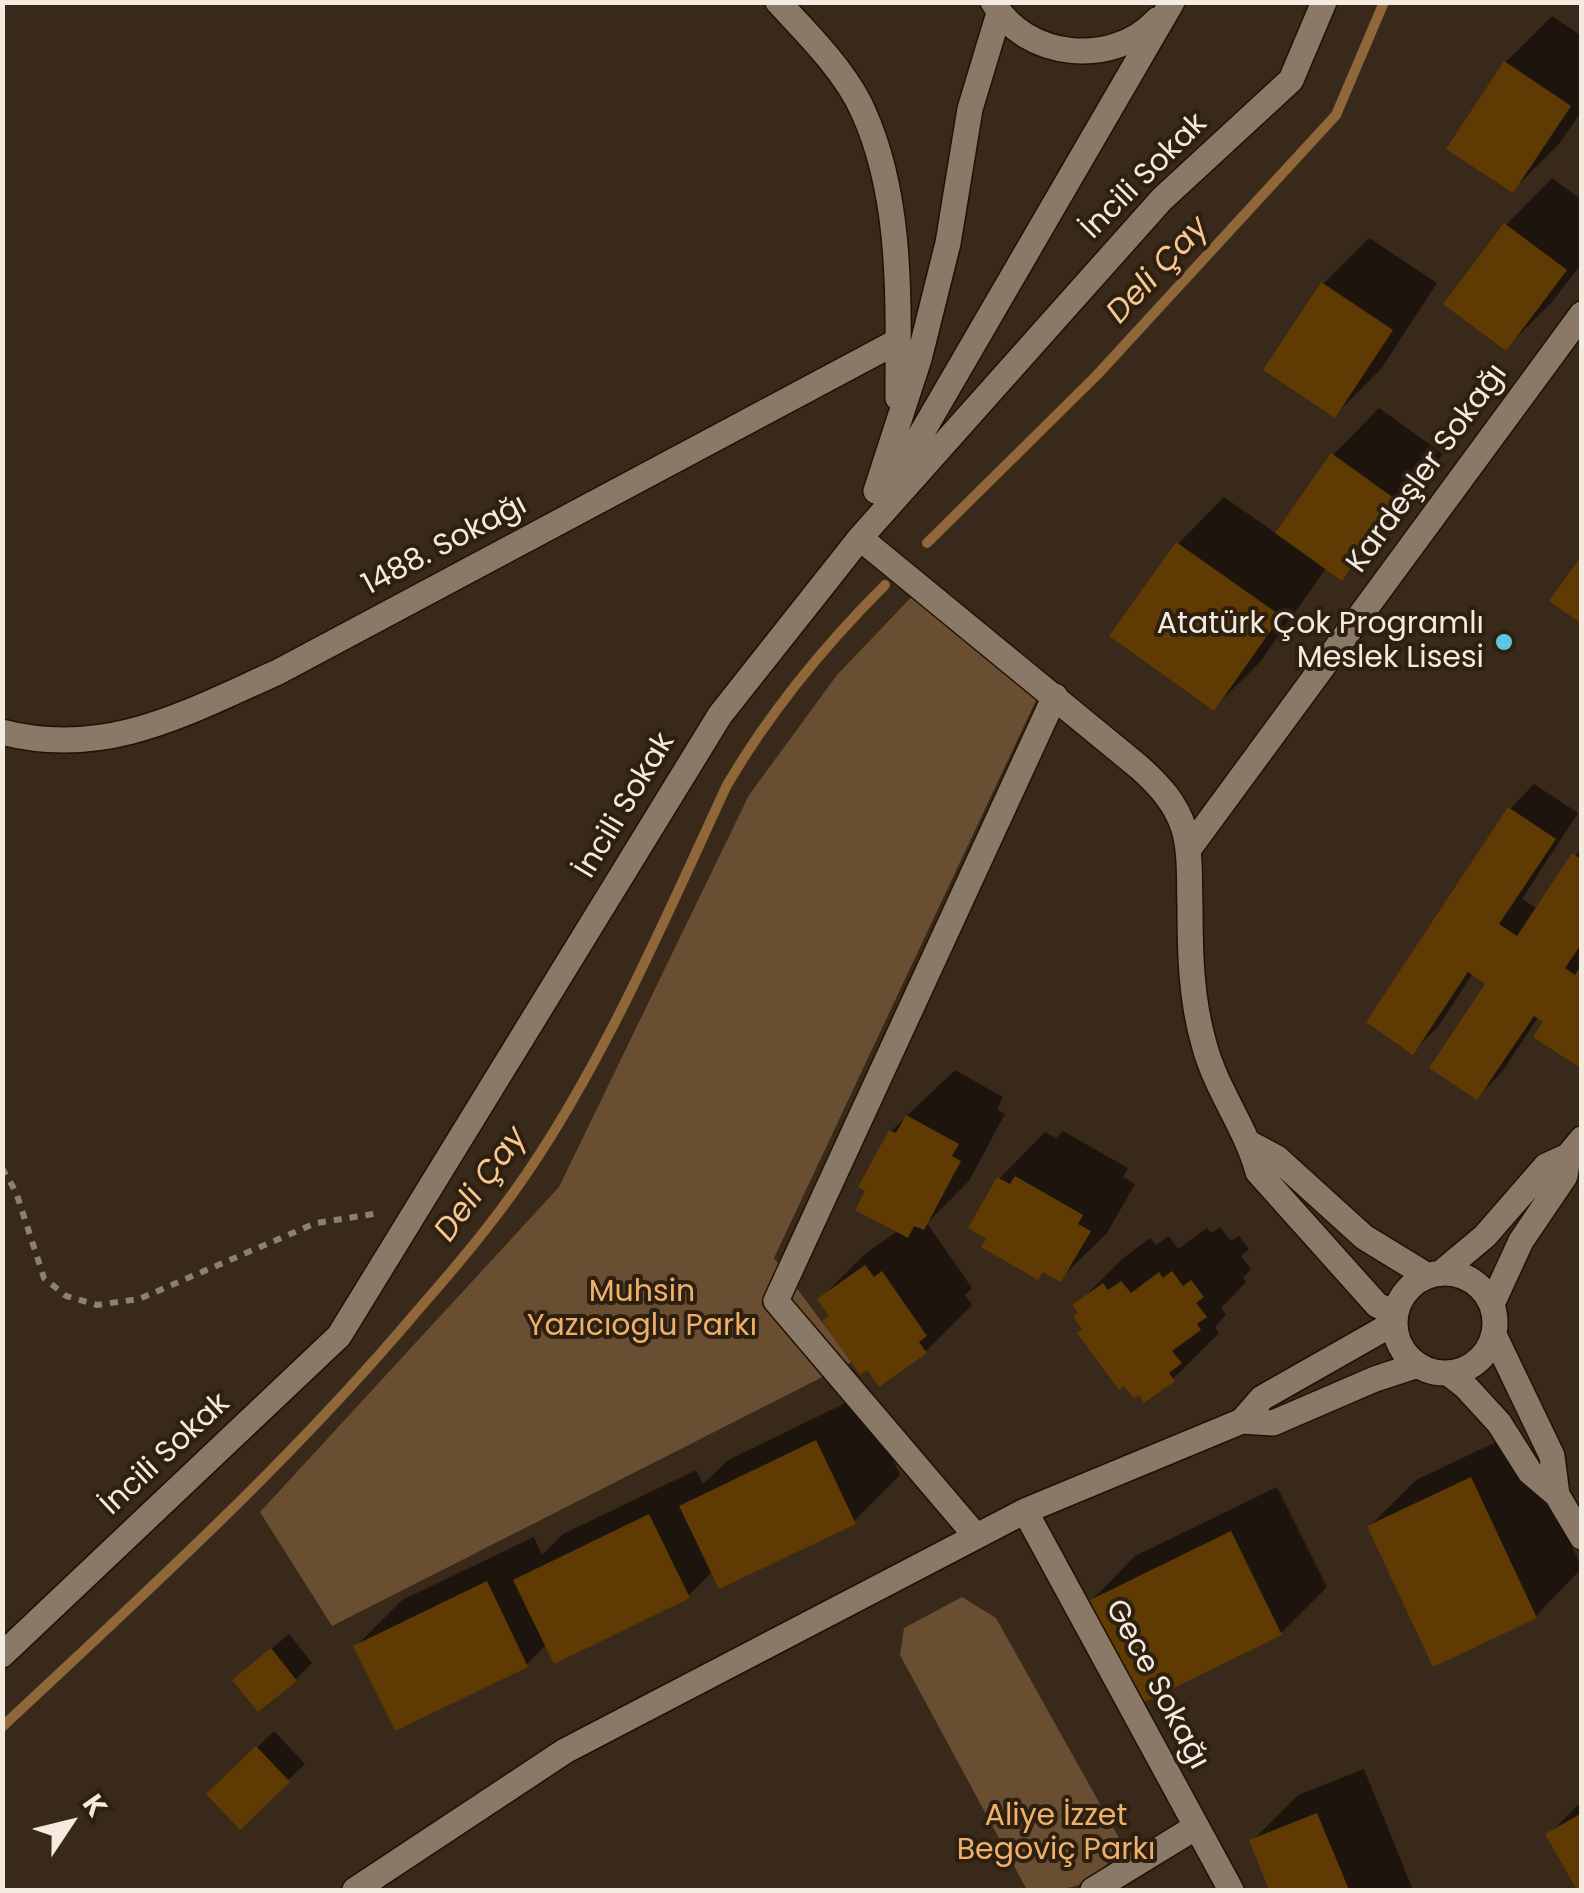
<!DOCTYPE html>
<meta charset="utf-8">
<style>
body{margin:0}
#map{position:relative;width:1584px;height:1893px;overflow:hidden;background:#38291a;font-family:Poppins,sans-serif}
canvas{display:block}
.frame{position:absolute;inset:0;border:5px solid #f4eae0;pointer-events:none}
.north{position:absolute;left:20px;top:1773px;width:100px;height:100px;-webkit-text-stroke:8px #2d2010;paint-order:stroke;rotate:55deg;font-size:28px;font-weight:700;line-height:40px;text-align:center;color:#f4eae0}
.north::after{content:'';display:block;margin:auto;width:35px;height:45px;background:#f4eae0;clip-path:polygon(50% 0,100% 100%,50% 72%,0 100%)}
</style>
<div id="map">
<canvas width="1584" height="1893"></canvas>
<div class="frame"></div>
<div class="north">K</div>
</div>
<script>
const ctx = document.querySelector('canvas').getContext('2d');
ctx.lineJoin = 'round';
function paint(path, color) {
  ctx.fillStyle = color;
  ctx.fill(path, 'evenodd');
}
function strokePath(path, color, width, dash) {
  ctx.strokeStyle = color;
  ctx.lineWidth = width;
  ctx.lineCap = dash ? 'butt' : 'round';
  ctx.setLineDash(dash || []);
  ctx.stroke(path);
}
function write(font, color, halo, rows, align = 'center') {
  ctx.font = font + ' Poppins,sans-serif';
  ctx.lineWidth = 8;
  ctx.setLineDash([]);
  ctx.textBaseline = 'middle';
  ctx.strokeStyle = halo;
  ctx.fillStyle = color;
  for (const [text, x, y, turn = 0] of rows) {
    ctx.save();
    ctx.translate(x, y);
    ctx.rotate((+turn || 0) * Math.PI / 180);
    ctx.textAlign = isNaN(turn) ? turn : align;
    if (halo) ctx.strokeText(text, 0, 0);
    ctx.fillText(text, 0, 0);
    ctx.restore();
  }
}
paint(new Path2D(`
 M920,588L1039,694L774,1258L852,1362L332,1626L260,1512L559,1187L749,795L837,675Z
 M962,1597L996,1618L1124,1847C1084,1887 1084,1890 1027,1890L900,1655L904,1628Z`), '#694e31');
paint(new Path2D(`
 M1552,16L1582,36V111L1559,144L1513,190L1506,62Z
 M1552,178L1582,200V263L1552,302L1506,348V225Z
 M1369,238L1437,283L1381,369L1335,415L1323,284Z
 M1379,408L1443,454L1388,531L1342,578L1327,567L1260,662L1214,708L1178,544L1224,497L1277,534L1333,455Z
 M1534,784L1578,813L1522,899L1538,909L1582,847V1066L1539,1016L1502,1072L1477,1097L1489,983L1473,973L1438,1027L1413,1051L1510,809Z
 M955,1070L1003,1097L997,1109L1005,1114L969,1181L927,1223L972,1288L965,1295L972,1305L926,1351L831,1315L820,1299L866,1253L899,1230L891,1131Z
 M1063,1131L1128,1168L1123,1177L1135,1184L1107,1233L1060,1279L999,1179L1045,1132L1056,1138Z
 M1220,1227L1231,1241L1239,1236L1249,1249L1241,1256L1251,1269L1243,1278L1246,1282L1221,1308L1226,1315L1215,1327L1219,1333L1173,1379L1085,1328L1076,1305L1122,1259L1150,1238L1156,1245L1169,1236L1178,1249L1207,1228L1211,1233Z
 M862,1395L900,1475L854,1521L713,1571L688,1596L547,1644L526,1665L356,1646L402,1600L534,1537L542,1555L563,1534L696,1470L703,1484L728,1460Z
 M1517,1432L1582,1568L1536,1616L1370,1526L1416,1480Z
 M1277,1487L1327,1587L1281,1633L1089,1603L1135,1556Z
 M289,1634L312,1663L296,1679L235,1680Z
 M274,1731L305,1764L240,1826L209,1794Z
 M1364,1769L1413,1890H1272L1252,1841L1298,1795Z
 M1582,1801V1890H1580L1549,1834Z`), '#0007');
strokePath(new Path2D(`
 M927,543L1097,375L1336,115L1384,2
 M2,1727C146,1592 291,1461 418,1310C461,1261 503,1211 539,1155C614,1039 669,910 727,785C771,710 823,647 885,585`), '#906738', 10);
paint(new Path2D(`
 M1504,61L1571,106L1513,193L1446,149Z
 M1504,223L1567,270L1506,351L1443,304Z
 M1321,282L1393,330L1335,418L1263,370Z
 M1331,453L1398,501L1342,581L1275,533Z
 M1176,542L1281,616L1214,711L1109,636Z
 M1582,555V624L1549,601Z
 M1508,807L1556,839L1499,924L1517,936L1572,853L1582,860V943L1565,968L1575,975L1582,964V1069L1533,1037L1543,1022L1534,1016L1477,1100L1429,1068L1485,984L1468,972L1413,1055L1366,1022Z
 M906,1115L959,1144L952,1156L961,1161L924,1230L914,1226L908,1238L855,1210L865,1191L858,1187L889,1130L896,1133Z
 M1015,1176L1083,1215L1078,1224L1091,1231L1061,1282L1043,1272L1038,1280L981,1247L986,1239L968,1228L997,1177L1010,1184Z
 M865,1265L874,1277L882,1271L927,1336L919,1342L927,1353L879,1387L867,1370L860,1375L822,1321L829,1316L817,1299Z
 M1172,1271L1183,1286L1191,1280L1204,1297L1196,1303L1207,1317L1197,1324L1201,1330L1172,1351L1182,1363L1169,1373L1175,1381L1144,1403L1139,1395L1134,1399L1124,1386L1119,1390L1077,1333L1082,1329L1073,1316L1078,1313L1072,1305L1103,1283L1108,1290L1121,1281L1131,1293L1159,1272L1163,1278Z
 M816,1440L856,1524L719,1589L679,1506Z
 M1471,1477L1537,1618L1433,1667L1367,1526Z
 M649,1514L690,1598L554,1664L513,1580Z
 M1231,1531L1282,1635L1137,1706L1086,1602Z
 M487,1581L528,1667L395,1731L353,1646Z
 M271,1648L297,1681L258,1712L232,1680Z
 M256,1746L290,1782L240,1830L206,1794Z
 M1317,1813L1349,1890H1269L1249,1840Z
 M1582,1813V1890H1577L1545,1834Z`), '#603a03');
const minor = new Path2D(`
 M778,2C807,33 846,72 863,111C903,199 898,303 898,398
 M993,2C1025,59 1113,68 1157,20
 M876,491L919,359L948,243L970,109L999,13
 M888,491L1172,2
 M860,538L1139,767C1159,785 1176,803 1184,829C1191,854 1189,880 1190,906C1190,953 1191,999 1204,1044C1216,1090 1246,1127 1258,1172L1377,1305L1394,1313
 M2,732C106,759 186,713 278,672L898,341
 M1188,850L1582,314
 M1251,1144L1277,1158L1364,1237L1426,1275
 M1442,1272L1485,1236L1546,1166L1568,1156
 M1395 1323a50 50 0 1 1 100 0a50 50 0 1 1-100 0Z
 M1492,1304L1521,1241L1565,1176L1568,1156L1582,1139
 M1494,1335L1552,1456L1557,1495
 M1448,1373L1466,1387L1499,1423L1530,1472L1557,1495L1582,1537
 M1242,1421L1262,1398L1394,1323
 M1025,1511L1231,1890
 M976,1536L776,1301L1055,696
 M2,1655L339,1336L720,715L860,538L1162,199L1291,80L1324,2
 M355,1890L565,1751L1025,1511L1242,1421L1273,1423L1375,1379L1418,1365
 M1093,1890L1196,1827`);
strokePath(minor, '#1f1204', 28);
strokePath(new Path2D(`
 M2,1168L16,1192L44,1278L66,1296L97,1305L139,1299L316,1223L380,1213`), '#8c8073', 6, [8, 8]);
strokePath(minor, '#8a7967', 25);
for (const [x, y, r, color] of [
 [1504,642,10,"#5ac8e5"]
]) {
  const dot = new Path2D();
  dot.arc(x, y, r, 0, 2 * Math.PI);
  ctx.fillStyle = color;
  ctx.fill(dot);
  strokePath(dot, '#2d2010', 4);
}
write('30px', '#f4eae0', '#2d2010', [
 ["İncili Sokak",1145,177,-45],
 ["Kardeşler Sokağı",1428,469,-54],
 ["1488. Sokağı",445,546,-28],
 ["İncili Sokak",626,806,-59],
 ["İncili Sokak",166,1455,-43],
 ["Gece Sokağı",1156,1685,62]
]);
write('30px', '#f4eae0', '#2d2010', [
 ["Atatürk Çok Programlı",1484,625],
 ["Meslek Lisesi",1484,659]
], 'right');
write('30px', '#eeb06b', '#2d2010', [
 ["Muhsin",642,1293],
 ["Yazıcıoglu Parkı",642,1327],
 ["Aliye İzzet",1056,1817],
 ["Begoviç Parkı",1056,1851]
]);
write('italic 32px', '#f8c690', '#2d2010', [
 ["Deli Çay",1159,271,-47],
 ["Deli Çay",482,1185,-54]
]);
</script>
